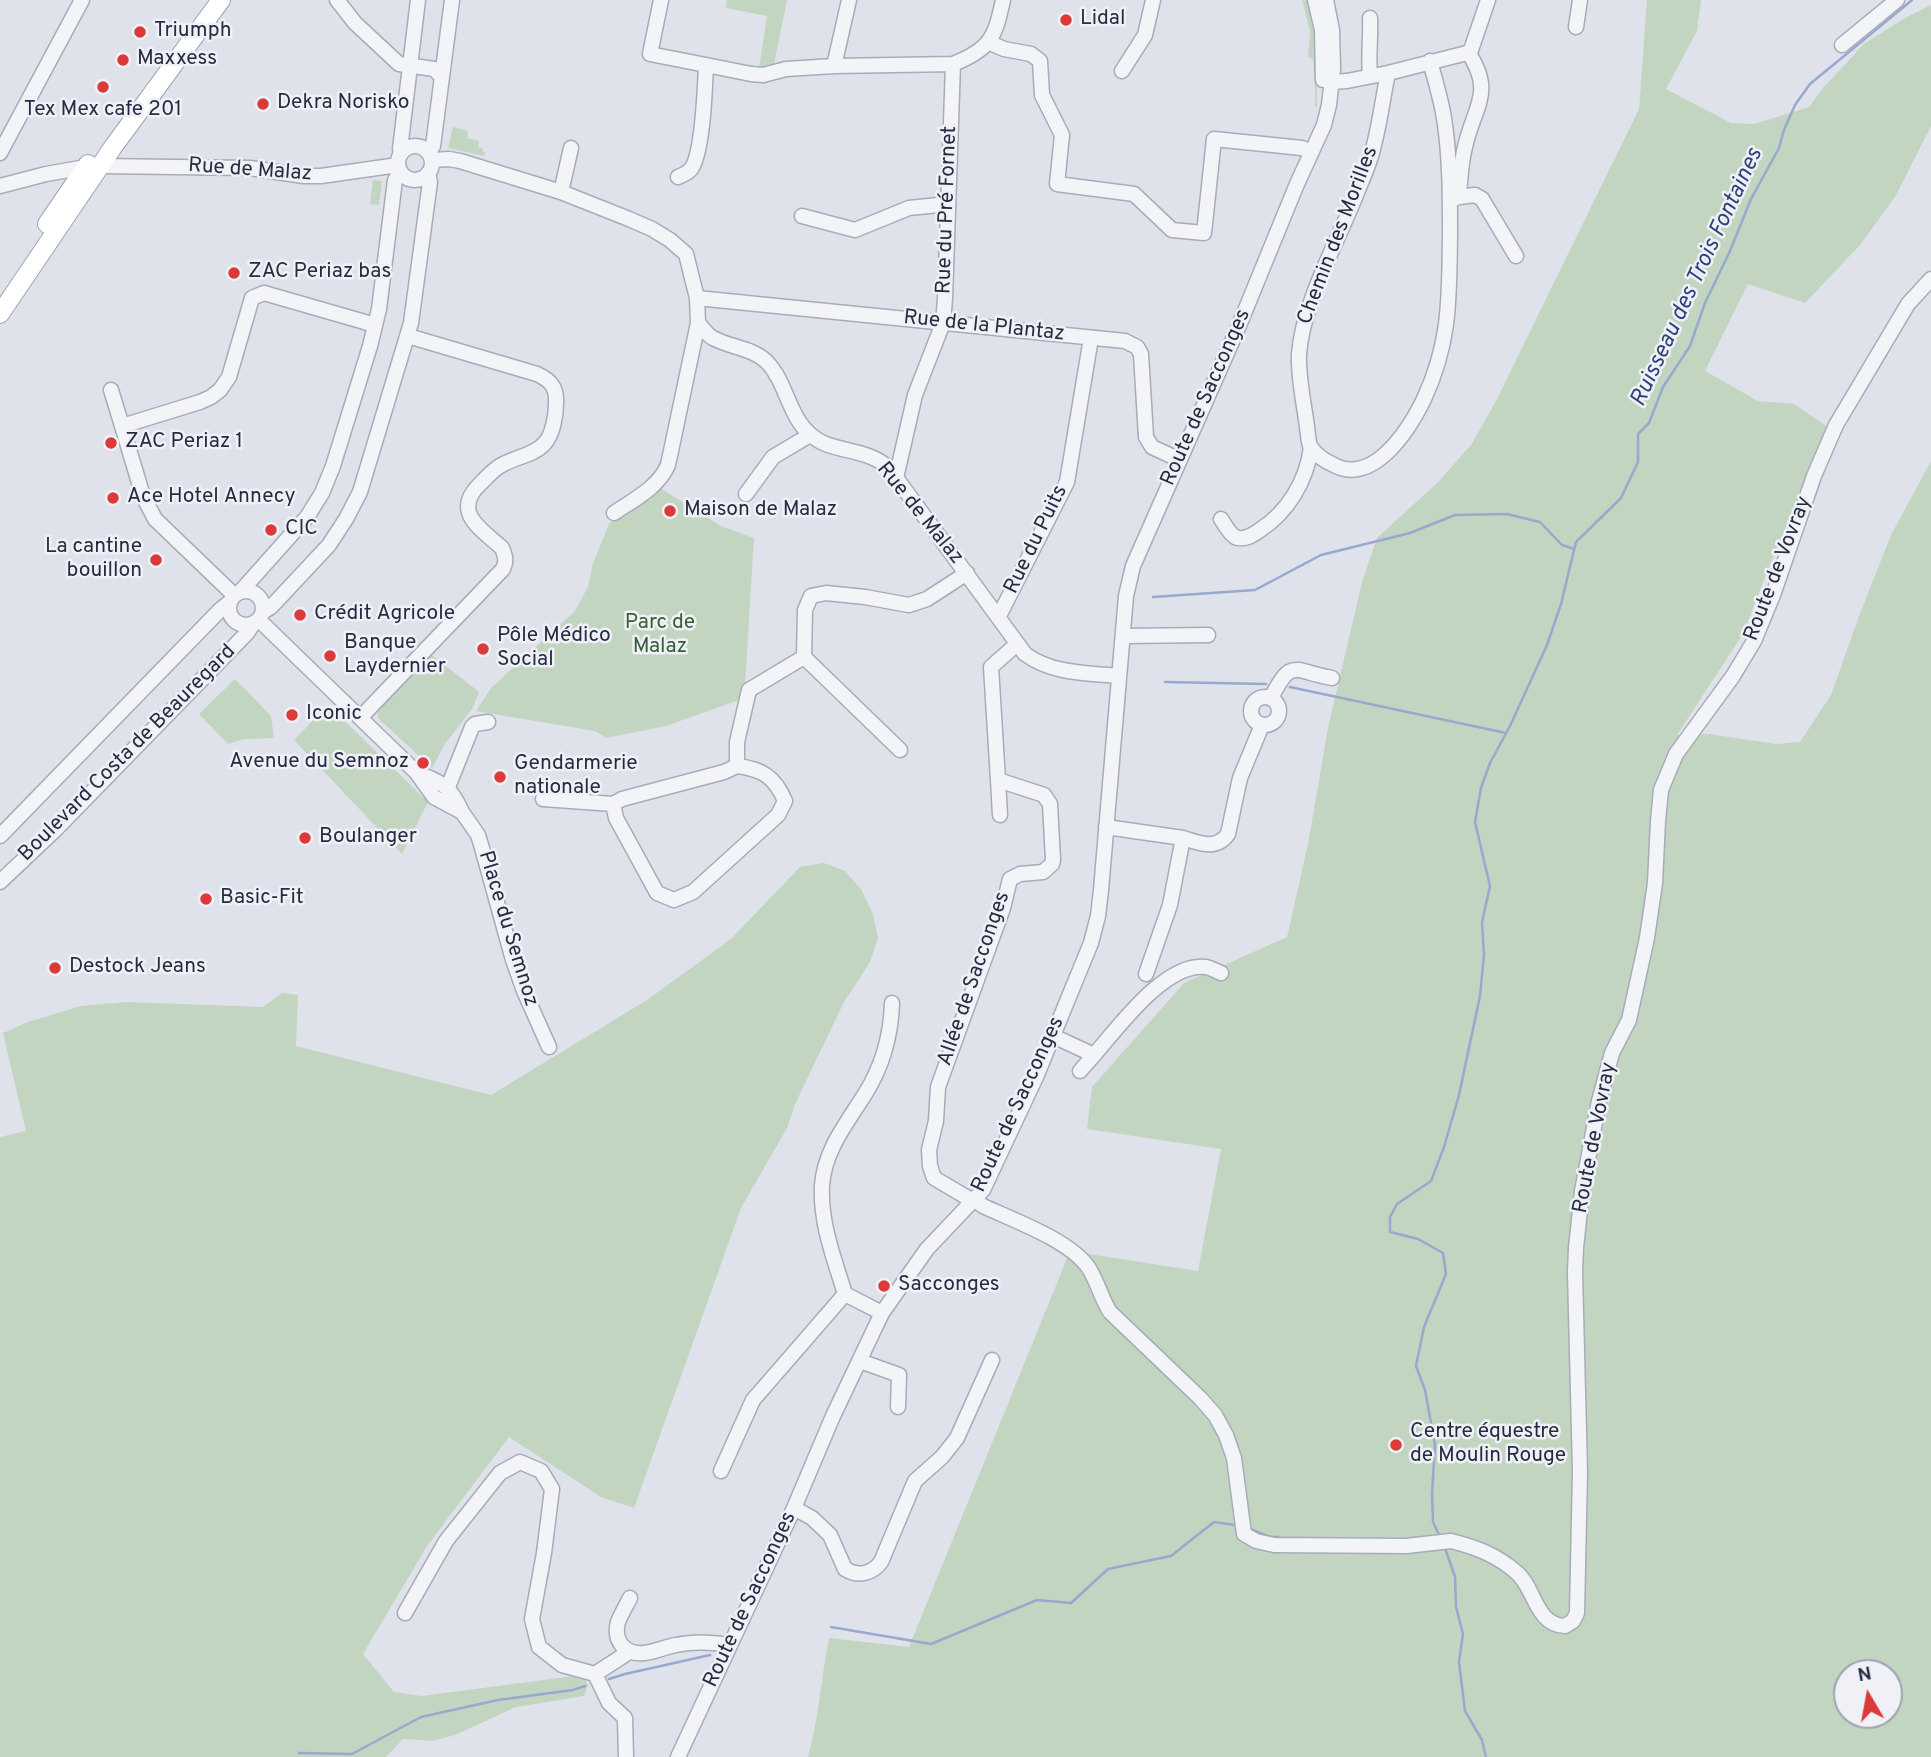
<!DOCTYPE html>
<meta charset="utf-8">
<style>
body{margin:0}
#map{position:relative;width:1931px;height:1757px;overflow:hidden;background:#dfe2ea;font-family:Overpass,sans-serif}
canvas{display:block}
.north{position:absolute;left:1833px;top:1659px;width:70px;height:70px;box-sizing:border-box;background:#eff1f7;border:2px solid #9fa2af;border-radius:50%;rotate:350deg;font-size:19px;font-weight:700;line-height:28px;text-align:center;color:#272c43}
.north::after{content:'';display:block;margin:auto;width:24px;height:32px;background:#db3a39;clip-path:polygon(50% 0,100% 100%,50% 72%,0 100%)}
</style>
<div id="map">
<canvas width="1931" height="1757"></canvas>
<div class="north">N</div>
</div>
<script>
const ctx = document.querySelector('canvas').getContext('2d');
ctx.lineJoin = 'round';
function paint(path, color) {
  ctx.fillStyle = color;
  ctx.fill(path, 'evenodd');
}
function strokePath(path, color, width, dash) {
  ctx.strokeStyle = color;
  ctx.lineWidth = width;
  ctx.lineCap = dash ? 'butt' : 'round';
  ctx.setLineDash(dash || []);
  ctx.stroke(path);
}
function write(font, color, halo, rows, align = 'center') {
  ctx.font = font + ' Overpass,sans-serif';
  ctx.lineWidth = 5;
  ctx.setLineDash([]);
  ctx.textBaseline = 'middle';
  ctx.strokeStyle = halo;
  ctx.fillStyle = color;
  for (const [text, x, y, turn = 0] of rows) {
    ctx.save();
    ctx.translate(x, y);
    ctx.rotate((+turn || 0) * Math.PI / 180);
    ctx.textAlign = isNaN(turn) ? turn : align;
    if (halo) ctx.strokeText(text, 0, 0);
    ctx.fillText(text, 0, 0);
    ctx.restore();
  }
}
paint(new Path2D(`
 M727,0H787L773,69L759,68L767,16L726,8Z
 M1302,0L1308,1L1316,26L1317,107H1315C1316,91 1314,76 1313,59L1308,57L1310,31Z
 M1647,0H1701L1697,31L1666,89L1731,123L1754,124L1809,107L1823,88L1864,44L1905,18L1931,5V126L1895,197L1860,245L1805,303L1748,284L1705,371L1758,401L1794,404L1828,427L1769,567L1743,634L1677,735L1709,734L1776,744L1800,742L1831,695L1859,616L1891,535L1931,461V1757H808C819,1718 821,1678 829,1638L909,1647L1070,1251L1198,1271L1221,1149L1087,1129L1092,1087L1184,983L1287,937L1308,844L1328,728L1362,582L1377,538L1438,482L1471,445L1496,401L1639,109ZM1847,1673H1889V1715H1847Z
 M453,127L468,131L467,138L479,141L478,147L483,149L482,151L485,152L484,156L448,148Z
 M373,180L382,181L379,205L370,204Z
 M660,488L721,526L754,538L745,685L739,700L666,726L606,738L595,731L476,711L492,687L575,611L588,587L593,563L609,524L615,517Z
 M432,655L479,692L472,709L445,744L432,768L378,718V710Z
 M235,679L271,716L274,738L244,739L228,744L199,714Z
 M328,705L428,802L402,854L294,740Z
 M824,863L845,871L861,889L873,914L878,938L870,962L844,1002L796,1102L787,1128L741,1208L634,1508L601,1497L509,1437L427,1546L363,1654L394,1692L422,1696L574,1676L585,1680L588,1685L584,1696L516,1707L455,1735L432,1741L403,1739L386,1757H0V1137L26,1131L3,1033L28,1022L81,1006L127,1002L263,1007L282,993L298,995L296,1046L491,1095L647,1000L731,939L800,867Z`), '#c2d5c0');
strokePath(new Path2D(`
 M1153,597L1255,590L1321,555L1410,533L1455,515L1507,514L1540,522L1562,545L1574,549
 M1165,682L1266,684
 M1290,687L1506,733
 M1250,1529L1270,1537H1278
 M1439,1535L1433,1522L1432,1494L1435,1445L1425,1390L1416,1366L1424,1327L1446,1274L1443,1253L1418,1239L1390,1232V1217L1397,1204L1431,1181L1444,1147L1459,1095L1480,996L1484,955L1482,922L1490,886L1475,822L1481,788L1490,763L1510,726L1547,645L1561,604L1576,542L1621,498L1638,462V434L1649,423L1663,387L1690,346L1705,303L1730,251L1751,199L1779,148L1784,130L1795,105L1810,84L1912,0
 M1445,1548L1455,1577L1456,1607L1463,1634L1459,1662L1465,1711L1482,1740L1486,1757
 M831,1627L931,1644L1037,1600L1071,1603L1108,1569L1171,1556L1214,1522L1235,1525
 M609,1679L625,1674L710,1655
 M299,1753L352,1754L421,1717L498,1700L573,1690L585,1686`), '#97a9ce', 2.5);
const minor = new Path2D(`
 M337,0L355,23L399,64L434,69L442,77
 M661,0L650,54L706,65
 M1315,0L1322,30L1323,80
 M1370,18C1371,37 1368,57 1370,76
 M1576,27L1580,0
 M988,42L1004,49L1031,54L1040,61L1042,95L1062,135L1057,184L1134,194L1172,230L1204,233L1214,139L1302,148L1309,151
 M1842,45L1897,0
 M834,66L849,0
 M1122,71L1145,35L1153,0
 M1388,73C1383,97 1380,122 1374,145C1371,160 1364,176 1358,190C1339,240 1303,301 1299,354C1298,378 1304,403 1307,427C1308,433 1308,443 1311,448C1316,454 1325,461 1332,464C1372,488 1409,430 1424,399C1451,341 1449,296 1450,234C1450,195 1450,156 1444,118C1441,99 1435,80 1430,61
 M1332,82L1347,81L1388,73L1467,53L1471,50L1488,0
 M398 163a17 17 0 1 1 34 0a17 17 0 1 1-34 0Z
 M401,152L400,149L418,0
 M429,152L433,146L452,0
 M0,153L82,0
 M432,160L449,159L460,161L561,192L629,219L652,229L670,240L686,254L697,298L698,323L668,465C658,488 633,500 614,513
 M100,166L250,168L304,176H321L398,165
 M678,177C683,175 688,173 691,169C703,153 705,87 706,65L751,74L763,75L786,69L834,66L953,64
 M0,186L46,174L86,167
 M561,192L571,148
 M1459,197L1475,195L1482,199L1516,256
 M1450,200L1459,197C1460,180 1461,163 1465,147C1474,106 1495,93 1468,52
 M802,216L855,230L909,208L948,204
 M697,298L1125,341L1137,347L1141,354L1146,437L1152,447L1180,460
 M698,323C703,328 707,335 713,338C731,348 751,347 767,362C787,383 788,416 811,435C832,454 864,446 889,468L1025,654C1052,674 1087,673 1119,676
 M111,390L122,426
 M896,478L915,395L943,323L945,298L953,64C991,49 995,37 1003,0
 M746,494L773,457L810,435
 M1221,519C1225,525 1229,533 1235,537C1244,541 1253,535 1260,530C1288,512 1307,480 1311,447
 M229 608a17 17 0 1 1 34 0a17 17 0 1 1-34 0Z
 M241,591L307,517L322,493L333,466L370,346L379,309L395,180L401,172
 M234,595L155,519L143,496L122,426L200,402L211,397L220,390L229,377L252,298L264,293L375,325
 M264,611L271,607L329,545L346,519L360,492L411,323L430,182L428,173
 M999,616L1067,482L1091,338
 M259,620L416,772L434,797L462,812C449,784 444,784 416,772
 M1123,636L1208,635
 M804,657L805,610L811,596L826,593L865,597L909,605L927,599L967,573
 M804,657L900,750
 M1251 711a14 14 0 1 1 28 0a14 14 0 1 1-28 0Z
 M1271,698C1292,657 1293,671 1332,678
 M360,718L503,569C507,561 505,555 502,548C481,529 451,512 480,484C486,478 493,470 500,466C514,457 533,456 544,444C553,435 556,415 556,403C557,387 550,380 537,374L408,336
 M998,780L1000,815
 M448,787L472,727L475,724L488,722
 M543,799L613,804L622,799L724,772L737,766V742L749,690L804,657
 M613,804L616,818L657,893L674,900L693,892L778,815L785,801C775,777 762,769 737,766
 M462,812L478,835L482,848L513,960L524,991L549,1047
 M1106,827L1183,838L1170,905L1146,974
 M0,836L221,609L230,602
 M1183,838C1199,843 1216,851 1228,834L1240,778L1262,725
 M0,882L54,831L247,633L253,624
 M1053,1036L1094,1055C1118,1028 1165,962 1206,967C1211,968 1216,971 1221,973
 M1080,1071L1094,1055
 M975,1200L983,1206C1013,1220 1069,1240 1088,1267C1097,1280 1101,1298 1110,1312L1200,1398L1215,1415L1226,1435L1234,1458L1244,1534L1256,1541L1274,1545L1406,1546L1451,1541C1475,1547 1497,1555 1516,1572C1535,1587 1535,1625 1565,1626L1573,1621L1577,1613L1580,1472L1575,1272L1576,1248L1582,1191L1599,1101L1612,1053L1629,1020L1647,938L1655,883L1658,821L1661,790L1676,754L1733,676L1754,641L1773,595L1814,476L1836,425L1908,304L1931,279
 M973,1201L934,1178L930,1166L929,1150L936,1121L938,1087L1003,908L1010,879L1020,874L1043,872L1052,864L1053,860L1050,804L1044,795L998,780L991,667L1017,644
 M882,1313L845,1294C834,1258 820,1223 822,1185C825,1149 847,1123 865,1094C882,1067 891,1035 892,1003
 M860,1361L899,1375L898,1407
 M721,1471L753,1400L845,1294
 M794,1508L812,1518L830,1535L845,1569C858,1577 872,1574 881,1562L915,1481L942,1457L957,1438L992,1360
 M630,1598C626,1606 621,1614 618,1622C613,1641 625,1655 644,1653C655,1652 665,1647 676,1645C694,1641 712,1642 730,1645
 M405,1613L446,1541L500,1473L520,1462L541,1471L552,1489L544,1553L532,1619L539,1647L562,1665L595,1674L629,1652
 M595,1674L609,1703L625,1718L626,1757
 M678,1757L794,1508L833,1416L882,1313L927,1249L983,1190L1036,1077L1091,943L1098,916L1101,890L1126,596L1133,566L1238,328L1297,184L1324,125L1329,105L1333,69L1332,30L1326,0`);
const major = new Path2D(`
 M47,224L88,164
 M0,314L113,147L221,0`);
strokePath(minor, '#a8abb8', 17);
strokePath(major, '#9ea4b7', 20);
strokePath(minor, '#f3f4f8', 14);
strokePath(major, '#fff', 18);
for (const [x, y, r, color] of [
 [1066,20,7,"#db3a39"],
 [140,32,7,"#db3a39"],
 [123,60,7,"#db3a39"],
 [103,87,7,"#db3a39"],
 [263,104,7,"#db3a39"],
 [234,273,7,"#db3a39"],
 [111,443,7,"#db3a39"],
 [113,498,7,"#db3a39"],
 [670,511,7,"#db3a39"],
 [271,530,7,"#db3a39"],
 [156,560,7,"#db3a39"],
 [300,615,7,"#db3a39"],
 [483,649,7,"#db3a39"],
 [330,656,7,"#db3a39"],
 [292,715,7,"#db3a39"],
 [423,763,7,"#db3a39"],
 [500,777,7,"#db3a39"],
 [305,838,7,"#db3a39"],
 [206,899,7,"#db3a39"],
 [55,968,7,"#db3a39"],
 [884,1286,7,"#db3a39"],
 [1396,1445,7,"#db3a39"]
]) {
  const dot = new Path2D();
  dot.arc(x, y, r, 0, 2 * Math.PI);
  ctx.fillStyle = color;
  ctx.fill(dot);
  strokePath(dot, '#eff1f7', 2.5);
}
write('21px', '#272c43', '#eff1f7', [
 ["Lidal",1080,20],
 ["Triumph",154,32],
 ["Maxxess",137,60],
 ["Dekra Norisko",277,104],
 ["Tex Mex cafe 201",103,111,"center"],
 ["ZAC Periaz bas",248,273],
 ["ZAC Periaz 1",125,443],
 ["Ace Hotel Annecy",127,498],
 ["Maison de Malaz",684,511],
 ["CIC",285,530],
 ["La cantine",142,548,"right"],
 ["bouillon",142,572,"right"],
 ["Crédit Agricole",314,615],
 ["Pôle Médico",497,637],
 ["Social",497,661],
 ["Banque",344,644],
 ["Laydernier",344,668],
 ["Iconic",306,715],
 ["Avenue du Semnoz",409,763,"right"],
 ["Gendarmerie",514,765],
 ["nationale",514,789],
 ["Boulanger",319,838],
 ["Basic-Fit",220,899],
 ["Destock Jeans",69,968],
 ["Sacconges",898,1286],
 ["Centre équestre",1410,1433],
 ["de Moulin Rouge",1410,1457]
], 'left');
write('21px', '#272c43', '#eff1f7', [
 ["Rue de Malaz",250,171,4],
 ["Rue du Pré Fornet",948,210,-88],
 ["Chemin des Morilles",1339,236,-69],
 ["Rue de la Plantaz",984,327,6],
 ["Route de Sacconges",1207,398,-66],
 ["Rue de Malaz",919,514,51],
 ["Rue du Puits",1037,540,-64],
 ["Route de Vovray",1779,569,-69],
 ["Boulevard Costa de Beauregard",128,754,-45],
 ["Place du Semnoz",507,929,73],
 ["Allée de Sacconges",975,979,-71],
 ["Route de Sacconges",1019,1105,-65],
 ["Route de Vovray",1596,1138,-79],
 ["Route de Sacconges",751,1600,-65]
]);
write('21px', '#346032', '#eff1f7', [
 ["Parc de",660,624],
 ["Malaz",660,648]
]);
write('italic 23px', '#2d437b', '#eff1f7', [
 ["Ruisseau des Trois Fontaines",1698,278,-65]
]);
</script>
